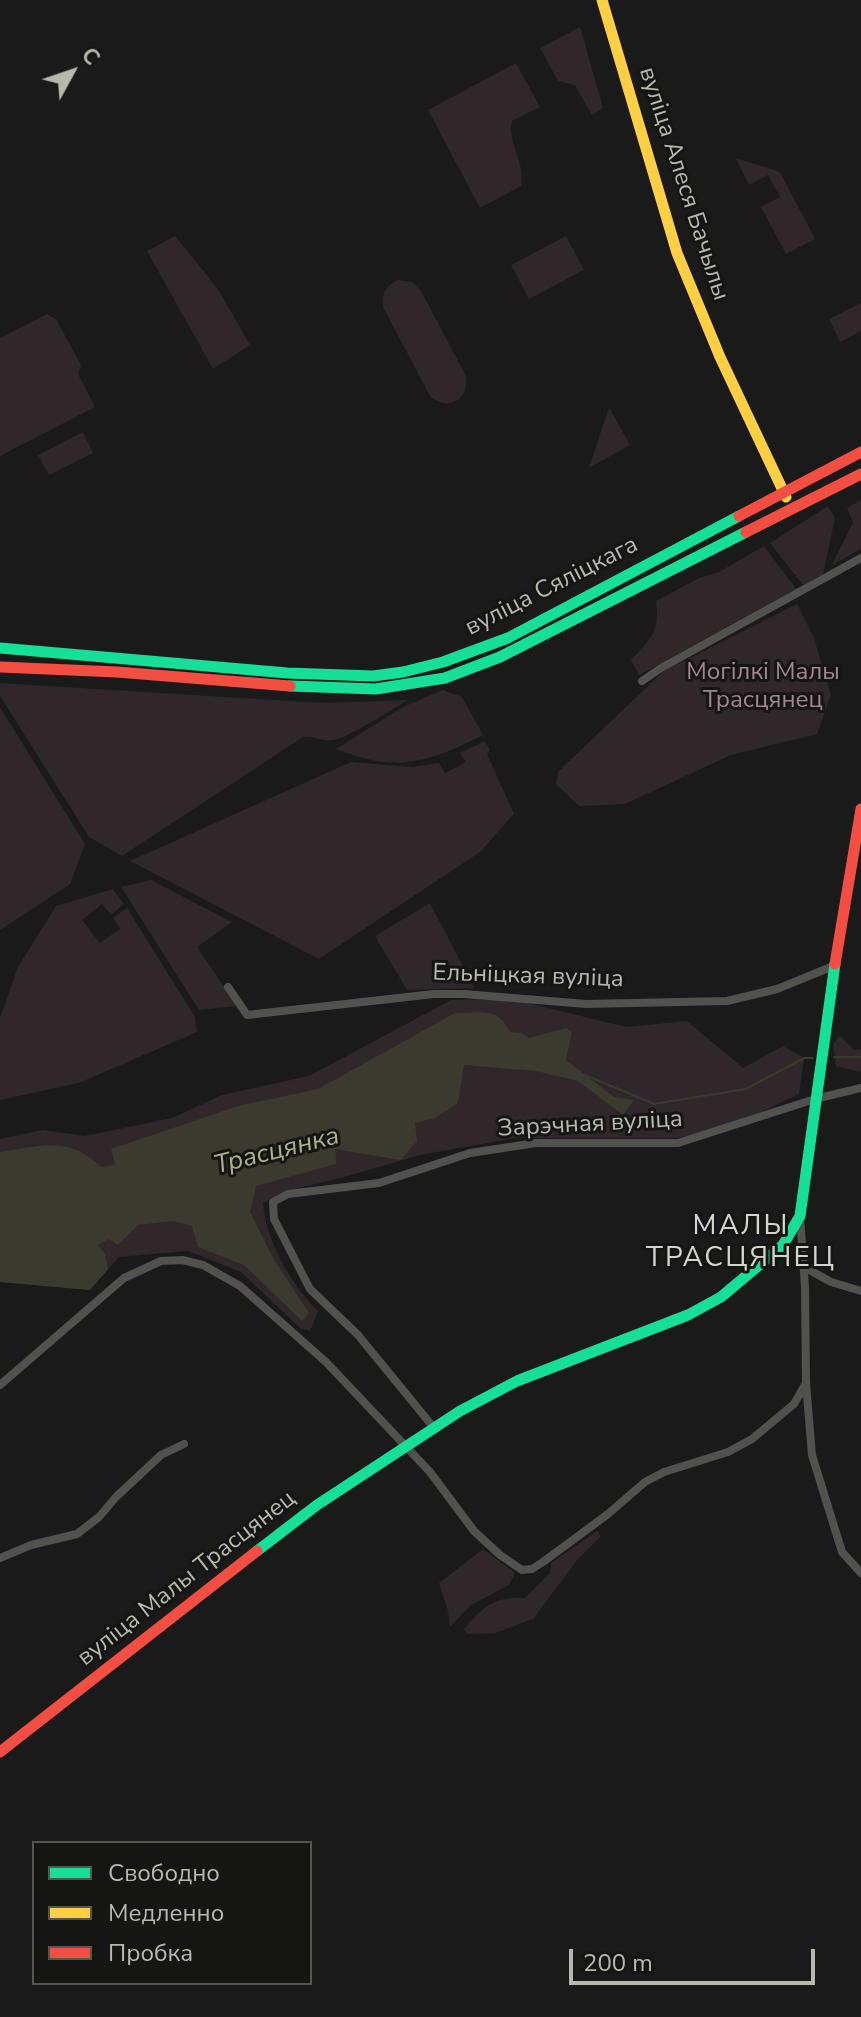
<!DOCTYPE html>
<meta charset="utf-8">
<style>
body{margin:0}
#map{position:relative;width:861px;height:2017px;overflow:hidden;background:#1a1a1a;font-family:"Nunito Sans",sans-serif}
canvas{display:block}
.legend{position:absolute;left:32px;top:1841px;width:280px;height:144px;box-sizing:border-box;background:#151614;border:2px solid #555751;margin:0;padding:10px 14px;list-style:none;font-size:24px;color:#b6b9ac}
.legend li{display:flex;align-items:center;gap:16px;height:40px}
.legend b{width:40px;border:2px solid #555751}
.north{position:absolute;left:32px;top:32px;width:80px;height:80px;-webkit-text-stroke:6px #151614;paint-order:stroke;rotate:50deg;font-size:22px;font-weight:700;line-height:32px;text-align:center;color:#b6b9ac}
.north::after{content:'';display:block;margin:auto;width:28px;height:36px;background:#b6b9ac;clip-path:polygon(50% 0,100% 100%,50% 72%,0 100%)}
.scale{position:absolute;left:569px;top:1949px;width:246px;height:36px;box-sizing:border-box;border:4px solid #b6b9ac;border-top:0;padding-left:10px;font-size:24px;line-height:28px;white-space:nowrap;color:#b6b9ac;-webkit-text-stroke:6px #151614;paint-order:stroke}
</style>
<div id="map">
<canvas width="861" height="2017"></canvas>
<ul class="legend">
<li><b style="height:10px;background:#16e098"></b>Свободно</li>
<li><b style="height:10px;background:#ffcf43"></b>Медленно</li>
<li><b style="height:10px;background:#f24e42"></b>Пробка</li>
</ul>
<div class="north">С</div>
<div class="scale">200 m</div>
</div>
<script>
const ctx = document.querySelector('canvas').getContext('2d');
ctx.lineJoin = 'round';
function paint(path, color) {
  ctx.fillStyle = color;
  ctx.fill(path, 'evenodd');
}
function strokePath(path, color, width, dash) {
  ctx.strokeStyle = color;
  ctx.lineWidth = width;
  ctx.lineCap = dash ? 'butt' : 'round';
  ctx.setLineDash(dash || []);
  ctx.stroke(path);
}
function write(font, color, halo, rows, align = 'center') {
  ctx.font = font + ' "Nunito Sans",sans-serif';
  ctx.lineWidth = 6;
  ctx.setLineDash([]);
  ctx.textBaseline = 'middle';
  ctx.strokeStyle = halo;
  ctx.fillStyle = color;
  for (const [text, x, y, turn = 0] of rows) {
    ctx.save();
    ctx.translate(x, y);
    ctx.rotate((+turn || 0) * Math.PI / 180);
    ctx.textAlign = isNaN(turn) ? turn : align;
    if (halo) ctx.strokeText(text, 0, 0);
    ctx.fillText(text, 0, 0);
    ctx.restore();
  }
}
paint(new Path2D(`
 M580,27L603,108L592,115L575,85L558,81L540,48Z
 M516,63L540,107L512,121C507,142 526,163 521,186L480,208L428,110Z
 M736,158L780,172L815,239L786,254L761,207L780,197L768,175L749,185Z
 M175,236L218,289L250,345L213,369L147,251Z
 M566,236L584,270L529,299L511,265Z
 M398,280L412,282L421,291L465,374C472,398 448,413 430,396L383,307C381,294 386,285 398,280Z
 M861,303V331L840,342L829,319Z
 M47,314L56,319L81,365L78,374L95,407L0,456V338Z
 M609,407L630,445L589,468Z
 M83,432L93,453L49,475L38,455Z
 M861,500V549L832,565L853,522L847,508Z
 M828,506L835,518L823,574L803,585L770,543Z
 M764,546L796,589L639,675L631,660C651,638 660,632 656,601L699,578L719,572Z
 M797,604L814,638L831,695L817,734L731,755L625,804L579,806L556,784L558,772L568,762L664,671Z
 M0,683L323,703L408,700C390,710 352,736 334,740C322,742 314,735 303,737L122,856L89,837L0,696Z
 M443,690L462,697L483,735C428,763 396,773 336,749L403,707Z
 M0,707L85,844L70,884L0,930Z
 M485,741L490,750L487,754L514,814L480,852L319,959L130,861L351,762L412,767L439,763L445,773L466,762L460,753Z
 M151,880L232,922L197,947L237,1006L199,1010L121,887Z
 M113,889L124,904L111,915L102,904L82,920L100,943L120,929L113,918L127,908L195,1017L197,1032L79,1083L0,1100V1018L18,967L56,906Z
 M430,903L474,988L407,990L375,936Z
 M512,999L626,1027L687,1021L743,1068L783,1046L804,1058L799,1094L759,1113L706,1132L677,1138H516L420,1155L341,1178L283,1192L263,1203C265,1239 292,1286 318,1311L310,1331L300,1328L241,1272L188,1251L119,1257L90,1290L0,1282V1139L43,1130L85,1136L172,1118L222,1095L309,1076L451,1000Z
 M840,1036L854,1050L861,1049V1072L836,1066L833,1044Z
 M597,1531L601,1536L578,1559L533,1619L495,1633L467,1634L464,1629C483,1607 494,1596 525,1598L550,1573L551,1563Z
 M483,1549L515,1573L509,1585L471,1605L450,1627L448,1611L439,1583Z`), '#2f272a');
paint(new Path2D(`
 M455,1013C481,1013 498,1006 510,1032L521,1033L529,1038L566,1028L572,1032L566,1060L614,1097L634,1100L623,1115L578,1081L536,1071L464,1065L458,1103L435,1118L415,1123L417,1141L401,1160L335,1149L336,1164L256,1186L250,1212L273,1258L309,1313L302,1321L244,1265L198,1247L192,1226L173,1221L138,1225L118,1245L109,1239L98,1245L105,1254L108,1269L90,1290L0,1282V1152C41,1146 68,1135 101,1167L115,1165L111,1149L238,1106L318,1089Z`), '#3a3a2e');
strokePath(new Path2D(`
 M834,1057H861
 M585,1075L654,1104L746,1089L804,1058H813`), '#3a3a2e', 2);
strokePath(new Path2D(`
 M642,681L661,668L861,558
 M228,987L247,1015L434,994H464L586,1004L727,1001L777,989L836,965
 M800,1216L805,1287L806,1383L812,1455L842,1552L861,1573
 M804,1267L831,1282L861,1291
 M0,1385L124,1278L161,1261L182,1260L203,1265L240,1286L326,1362L430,1472L474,1531L500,1555L522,1570L532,1569L543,1562L608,1514L645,1482L664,1472L728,1452L752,1439L794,1404L806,1383
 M434,1428L358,1335L310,1289L274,1219L273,1202L288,1194L379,1183L470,1153L536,1143H678L815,1099L861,1088
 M0,1558L31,1545L77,1534L99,1517L116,1497L161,1455L184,1444`), '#51524e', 8);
strokePath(new Path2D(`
 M0,648L287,673L373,676L403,672L443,662L508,638L739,516
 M290,686L376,689L445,678L500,657L746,532
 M257,1551L317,1505L460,1411L517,1381L688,1315L721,1297L783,1245L800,1216L835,964`), '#16e098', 11);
strokePath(new Path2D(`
 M602,0L677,253L720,357L786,497`), '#ffcf43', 11);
strokePath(new Path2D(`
 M739,516L861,452
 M746,532L861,474
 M0,667L117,672L290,686
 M835,964L861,809
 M0,1752L257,1551`), '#f24e42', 11);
write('24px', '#b6b9ac', '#151614', [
 ["вуліца Алеся Бачылы",683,184,72],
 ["вуліца Сяліцкага",552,587,-27],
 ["Ельніцкая вуліца",528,977,2],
 ["Зарэчная вуліца",590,1125,-3],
 ["вуліца Малы Трасцянец",187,1579,-38]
]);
write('24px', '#a28592', '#151614', [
 ["Могілкі Малы",763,673],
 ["Трасцянец",763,701]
]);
write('italic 26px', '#b0af87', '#151614', [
 ["Трасцянка",277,1152,-14]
]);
ctx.letterSpacing = '2px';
write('28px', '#d3d5cd', '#151614', [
 ["МАЛЫ",741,1227],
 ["ТРАСЦЯНЕЦ",741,1259]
]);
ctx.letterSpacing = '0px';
</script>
